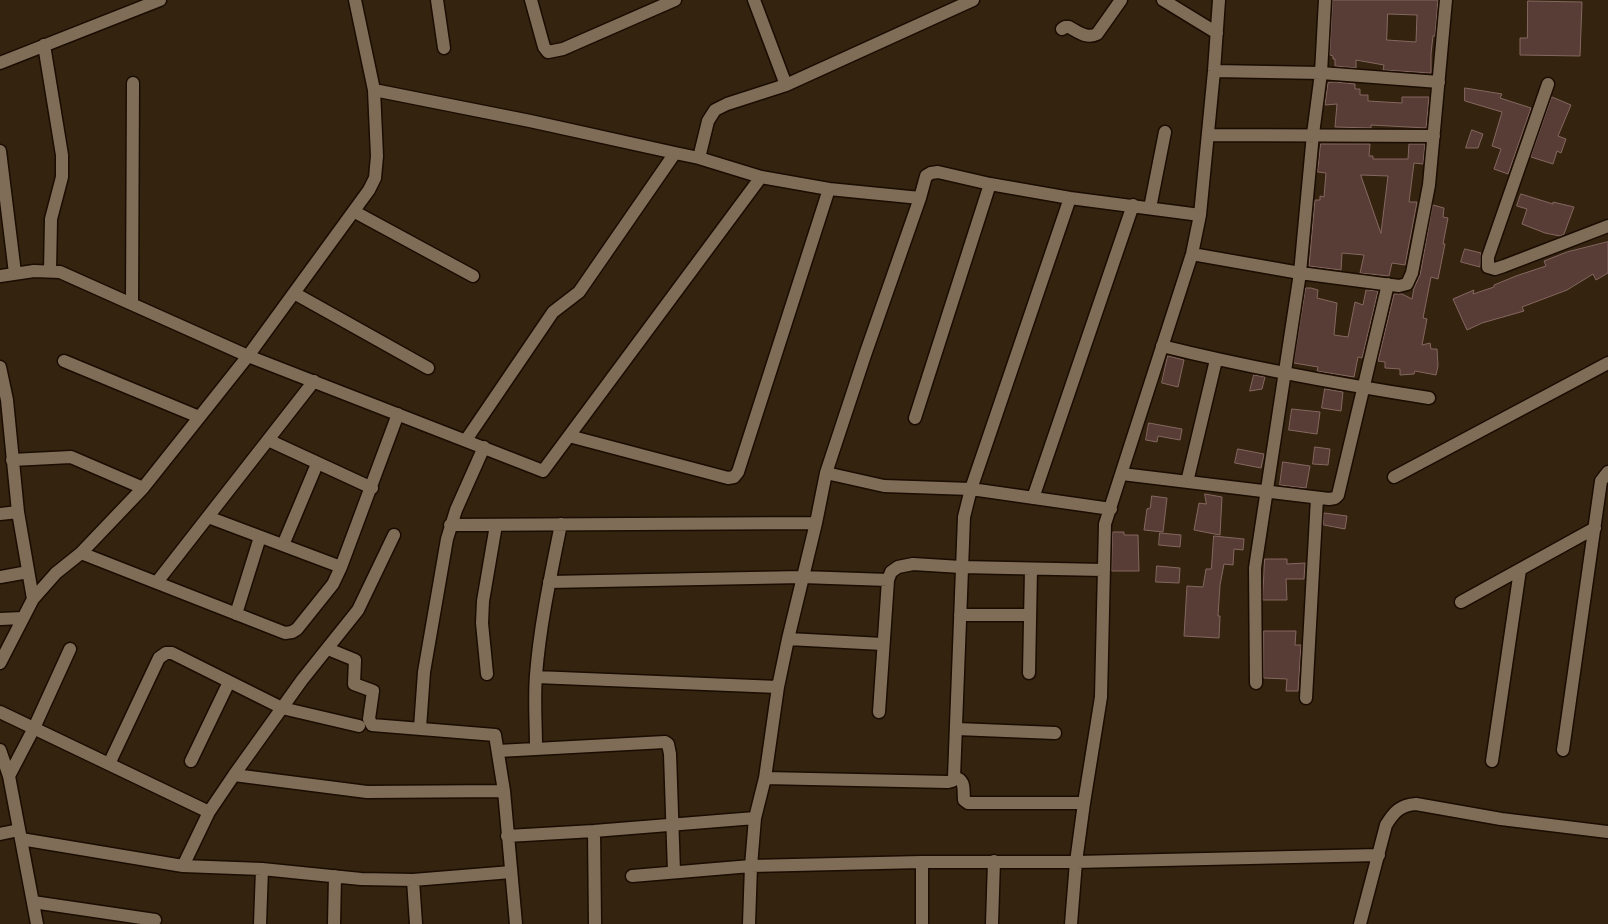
<!DOCTYPE html>
<style>
body{margin:0}
canvas{display:block;background:#33230f}
</style>
<canvas width="1608" height="924"></canvas>
<script>
const ctx = document.querySelector('canvas').getContext('2d');
ctx.lineJoin = 'round';
function paint(path, color) {
  ctx.fillStyle = color;
  ctx.fill(path, 'evenodd');
}
function strokePath(path, color, width, dash) {
  ctx.strokeStyle = color;
  ctx.lineWidth = width;
  ctx.lineCap = dash ? 'butt' : 'round';
  ctx.setLineDash(dash || []);
  ctx.stroke(path);
}
const building = new Path2D(`
 M1333,0H1438L1435,36H1433L1431,54V73L1383,70L1384,65L1356,60V68L1335,66V59H1333V56L1330,55ZM1388,14L1417,15L1416,42L1387,40Z
 M1528,1L1582,2L1580,56L1520,55V38H1527Z
 M1335,82L1355,84V89H1360V95H1368V101L1402,103V97H1429L1426,128L1371,125V128L1335,127L1337,104L1325,105L1328,83Z
 M1465,88L1502,94L1500,98L1531,108L1508,174L1494,169L1501,149L1492,146L1502,112L1465,101Z
 M1552,97L1571,105L1558,136L1566,139L1561,153L1557,151L1553,164L1531,157Z
 M1472,130L1483,134L1478,148H1466Z
 M1321,144H1370L1369,156H1373V159H1408L1409,144H1425L1423,164L1414,163L1409,202H1417L1405,265L1392,263L1389,276L1360,273L1364,255L1342,253L1341,270L1309,266L1315,200H1320V196L1324,197L1326,173L1318,172ZM1361,175L1388,176L1381,233Z
 M1521,194L1553,204V202L1574,207L1564,234L1560,236L1545,233L1522,224L1527,209L1517,206Z
 M1433,205L1444,208L1443,217L1448,218L1443,244H1445L1438,279L1431,277L1423,318L1427,319L1422,345L1430,343L1431,349H1437L1438,366L1436,375L1415,371L1414,374L1400,375V369L1385,368V362L1378,361L1394,294H1402L1412,299L1414,288L1420,275Z
 M1608,242V273L1596,280L1593,274L1567,290L1522,307L1524,311L1482,323L1467,330L1453,299L1474,290L1473,294L1494,287V285L1516,276L1546,266L1544,261L1567,252Z
 M1465,249L1481,253L1480,267L1461,262Z
 M1306,288H1311L1318,290L1317,298L1337,303L1334,335L1348,337L1355,302L1363,305L1366,290L1378,291L1362,358L1358,357L1354,377L1317,371L1318,367L1294,363Z
 M1168,356L1184,360L1178,387L1162,383Z
 M1254,375L1265,377L1262,389L1250,391Z
 M1325,389L1343,392L1341,411L1322,408Z
 M1292,409L1320,412L1317,434L1289,430Z
 M1149,423L1182,429L1180,440L1158,436L1157,442L1146,440Z
 M1315,447L1330,449L1328,465L1313,464Z
 M1238,449L1264,454L1261,468L1235,463Z
 M1283,462L1310,466L1306,488L1280,485Z
 M1205,494L1222,497L1220,535L1194,530L1199,503L1206,504Z
 M1152,496L1167,498L1163,532L1144,530L1147,509L1150,508Z
 M1324,513L1347,516L1345,529L1324,525Z
 M1113,532H1124V535H1138L1139,571H1112Z
 M1160,533L1181,535L1180,547L1159,545Z
 M1214,536L1244,539L1243,550L1234,549L1233,565L1224,564L1220,585L1218,616H1220L1219,638L1184,636L1187,586L1203,587L1206,569H1211Z
 M1265,559H1287V564L1305,563L1304,579H1286L1287,600H1263Z
 M1157,566L1180,568L1179,583L1156,582Z
 M1264,631H1296L1295,645H1301L1298,691H1286L1287,679L1264,678Z`);
paint(building, '#583d36');
strokePath(building, '#84675f', 1);
const minor = new Path2D(`
 M437,0L444,48
 M531,0L544,47L548,52L563,49L675,0
 M754,0L786,85
 M1163,0L1217,33
 M1062,29L1065,27H1069C1078,32 1087,39 1097,34L1121,0
 M44,45L62,155V177L51,219L50,271
 M0,63L160,0
 M1214,71L1321,73L1439,82
 M1548,84L1488,257V267L1495,269L1504,266L1608,226
 M374,90L530,121L675,153L699,158L761,177L829,189L920,198
 M1208,135L1434,136
 M0,151L15,273
 M699,158L708,121L715,110L727,104L786,85L973,0
 M1150,208L1165,132
 M355,212L473,276
 M1192,254L1300,273L1399,286L1407,284L1412,273L1429,185L1446,0
 M0,276L34,271L60,272L248,356L543,471L761,177
 M294,293L428,368
 M132,304L133,83
 M1162,346C1250,368 1339,384 1429,398
 M64,361L199,417
 M0,367L7,400L18,512L33,599
 M915,418L990,184
 M569,436L728,478L734,477L738,472L829,189
 M268,440L372,488
 M466,440L553,312L579,292L675,153
 M12,460L71,457L143,488
 M826,473L884,486L971,489L1111,509
 M1122,474L1329,499L1335,498L1338,495L1388,284
 M1394,477L1608,363
 M1187,482L1216,360
 M1033,498L1133,205
 M0,514L18,512
 M208,517L341,567
 M450,525L816,523
 M283,545L317,464
 M81,553L285,633L292,632L297,629L333,584L341,567L398,414
 M0,577L28,572
 M157,582L314,381
 M549,582L802,577L888,580
 M1461,602L1595,528
 M236,614L260,537
 M960,615H1030
 M0,619L23,618
 M788,639L883,644
 M328,649L355,660L354,684L373,691L369,719L372,725L495,735L504,791L516,924
 M0,663L33,599L56,573L81,553L143,488L248,356L369,190L375,178L377,156L374,90L355,0
 M1029,673L1031,569
 M487,674L482,623L483,601L496,525
 M536,677L778,687
 M1256,683L1255,568L1300,273L1313,134L1321,73L1325,0
 M1306,698L1317,498
 M0,712L209,812
 M879,712L888,580L891,572L898,567L913,564L961,567L1103,570
 M420,728L424,672L447,539L456,510L484,447
 M957,729L1055,733
 M536,748C536,724 534,699 536,675C540,624 551,574 561,524
 M0,750L9,776L37,924
 M1563,750L1601,481L1608,472
 M498,751L665,742L668,744L670,754L674,872
 M191,761L229,682
 M1492,761L1520,570
 M109,764L159,658L166,653H172L282,708L359,726
 M234,775L367,792L504,791
 M9,776L34,728L70,649
 M954,777C966,780 963,789 964,800L968,803H1084
 M765,778L948,782L952,781L954,777L964,517L971,489L1070,198
 M594,831L595,924
 M0,834L19,830
 M507,836L594,831L755,818
 M21,839L183,866L262,869L361,879L413,880L511,872
 M183,866L209,812L234,775L302,680L358,610L394,535
 M632,876L751,866L922,862H1076L1379,855
 M413,880L416,924
 M33,902L155,920
 M260,924L262,869
 M334,924L335,876
 M749,924L751,866L755,818L765,778L778,687L788,639L816,523L826,473L865,355L920,198L926,176L931,173L938,172L990,184L1070,198L1200,215
 M922,924V862
 M992,924L994,861
 M1071,924L1076,862L1084,803L1101,697L1105,524L1192,254L1200,215L1214,71L1219,0
 M1360,924L1386,825C1394,812 1400,805 1416,804L1501,819L1608,832`);
strokePath(minor, '#1a0c00', 15);
strokePath(minor, '#806d57', 12);
</script>
